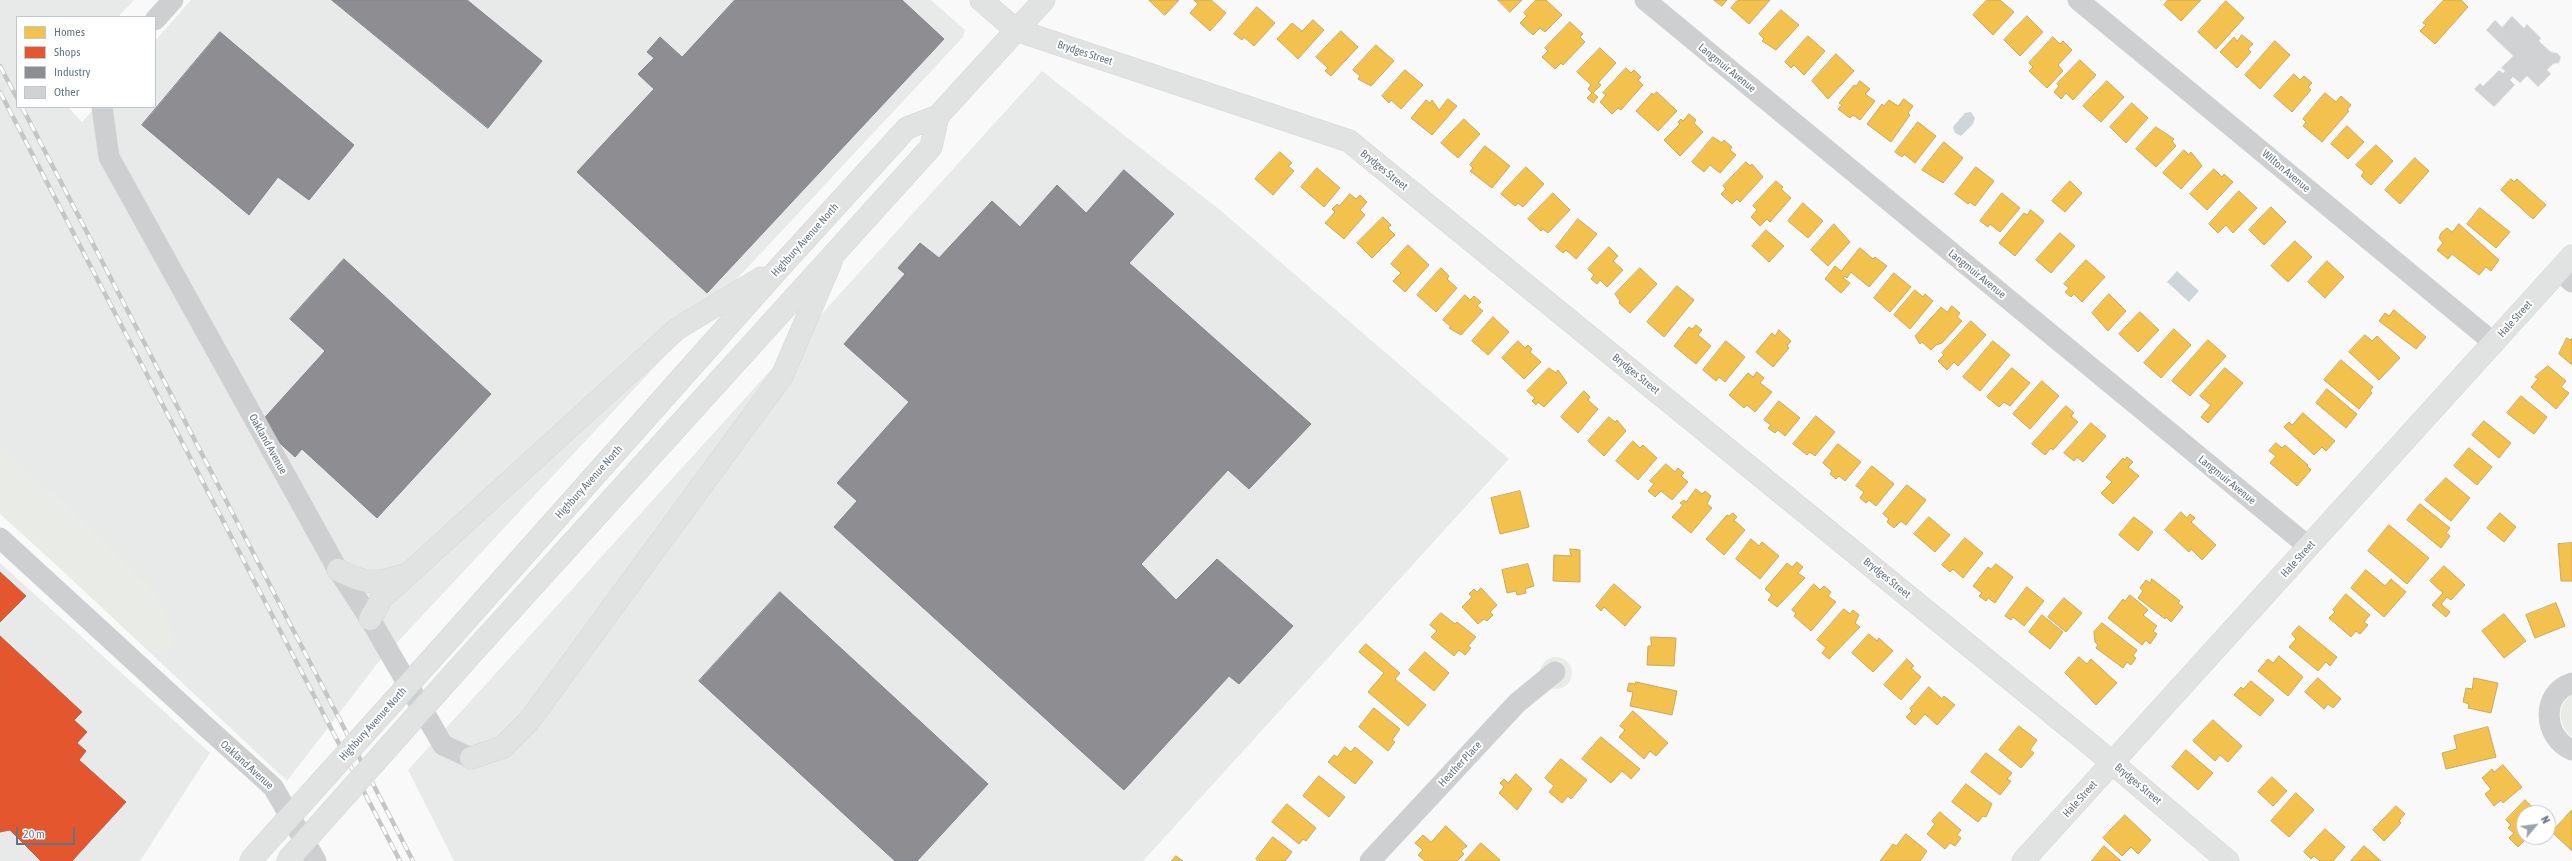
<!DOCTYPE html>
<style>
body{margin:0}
#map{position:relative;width:2572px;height:861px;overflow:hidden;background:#f9f9f9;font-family:"Asap Condensed",sans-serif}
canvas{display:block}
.legend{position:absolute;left:16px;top:16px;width:140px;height:92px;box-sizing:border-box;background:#fff;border:1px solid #c1c8cd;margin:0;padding:5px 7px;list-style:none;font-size:12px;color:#657683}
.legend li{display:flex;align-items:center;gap:8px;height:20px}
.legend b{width:20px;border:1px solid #c1c8cd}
.north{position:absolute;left:2516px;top:805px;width:40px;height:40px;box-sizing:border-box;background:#fff;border:1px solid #c1c8cd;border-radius:50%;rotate:61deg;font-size:11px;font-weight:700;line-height:16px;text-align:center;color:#657683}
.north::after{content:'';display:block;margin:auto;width:14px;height:18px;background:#99a4ac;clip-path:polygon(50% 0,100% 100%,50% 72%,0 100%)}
.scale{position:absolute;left:16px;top:827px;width:59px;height:18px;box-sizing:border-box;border:2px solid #657683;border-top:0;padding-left:5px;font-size:12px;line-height:14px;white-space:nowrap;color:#657683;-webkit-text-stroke:3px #fff;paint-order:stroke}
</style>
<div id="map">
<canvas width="2572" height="861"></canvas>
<ul class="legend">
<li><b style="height:11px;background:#f2c14e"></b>Homes</li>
<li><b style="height:11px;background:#e4572e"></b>Shops</li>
<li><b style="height:11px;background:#8d8d92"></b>Industry</li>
<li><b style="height:11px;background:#d0d2d3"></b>Other</li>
</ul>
<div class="north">N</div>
<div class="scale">20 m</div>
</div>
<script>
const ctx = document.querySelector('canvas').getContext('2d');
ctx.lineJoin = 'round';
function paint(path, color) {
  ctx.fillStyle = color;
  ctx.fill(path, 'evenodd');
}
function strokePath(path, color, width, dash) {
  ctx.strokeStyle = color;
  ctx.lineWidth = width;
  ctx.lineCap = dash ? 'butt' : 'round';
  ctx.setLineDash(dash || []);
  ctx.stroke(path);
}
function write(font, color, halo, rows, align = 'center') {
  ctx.font = font + ' "Asap Condensed",sans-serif';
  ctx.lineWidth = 4;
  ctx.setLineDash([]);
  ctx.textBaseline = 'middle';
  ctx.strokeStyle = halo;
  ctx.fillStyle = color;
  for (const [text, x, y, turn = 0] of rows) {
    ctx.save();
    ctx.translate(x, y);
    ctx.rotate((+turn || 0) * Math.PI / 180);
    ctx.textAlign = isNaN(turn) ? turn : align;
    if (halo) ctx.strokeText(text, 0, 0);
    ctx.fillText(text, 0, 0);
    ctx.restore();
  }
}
paint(new Path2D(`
 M0,0H134L118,17H17V107H68L82,122L96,107H155V41L191,0H931L965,30L963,37L377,664L287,781L0,512Z
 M1042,71L1220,210L1509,459L1143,861H454L408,770Z
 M0,563L210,753L140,861H0Z`), '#e8e9e9');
paint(new Path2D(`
 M0,445L72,510L151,588L168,619L176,643L164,656L150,650L0,514Z
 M1540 673a16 16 0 1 1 32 0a16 16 0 1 1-32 0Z
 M2572,694V737C2558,725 2556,705 2572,694Z`), '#e8ebe6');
paint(new Path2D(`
 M1971,112L1975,118L1973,124L1961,136L1955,133L1953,127L1965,113Z
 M2177,271L2199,291L2189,302L2167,282Z`), '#ced6d9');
const homes = new Path2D(`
 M1149,0H1179L1165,15Z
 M1194,0H1211L1226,13L1210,31L1190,13L1198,4Z
 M1498,0H1522L1510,12Z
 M1536,0H1546L1562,15L1545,32L1540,28L1533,35L1520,23L1527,16L1524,13Z
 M1714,0H1727L1722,6Z
 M1738,0H1770L1749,24L1731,8Z
 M1987,0H2000L2014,12L1993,35L1973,15Z
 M2168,0H2201L2181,21L2164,5Z
 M2444,0H2461L2468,7L2435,44L2420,31L2426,25L2423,23Z
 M2226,1L2244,18L2216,49L2198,32Z
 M1257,7L1275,23L1254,46L1244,37L1242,40L1234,34Z
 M1781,10L1799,25L1776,50L1762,41L1764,39L1759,34Z
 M2027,16L2043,32L2020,56L2004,40Z
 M1313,20L1324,30L1298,59L1277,39L1292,23L1302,31Z
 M1570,22L1583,34L1580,37L1585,42L1563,65L1561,63L1555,69L1542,57L1548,51L1545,48Z
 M1341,31L1358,47L1331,76L1325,71L1328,68L1316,57Z
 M2242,35L2253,44L2248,49L2251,52L2237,68L2220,52L2234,37L2237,41Z
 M1808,36L1825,51L1804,75L1794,65L1791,68L1785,62Z
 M2053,37L2060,44L2063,41L2072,50L2058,65L2063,71L2047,88L2029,71L2033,67L2029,63Z
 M2275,41L2290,55L2260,89L2245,75Z
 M1376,45L1394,61L1371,86L1358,79L1360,76L1353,70Z
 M1600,48L1616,63L1598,83L1601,85L1593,93L1598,97L1593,103L1587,98L1592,93L1588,89L1591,85L1577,72Z
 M1836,54L1854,71L1828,99L1812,81Z
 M2080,60L2096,75L2073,100L2066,93L2061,99L2054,92L2059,86L2057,84Z
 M1626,68L1631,73L1634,70L1641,77L1638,80L1643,85L1621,110L1618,108L1612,114L1600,102L1606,95L1603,93Z
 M1405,70L1423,85L1401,109L1391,100L1389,103L1382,96Z
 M2294,74L2300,80L2304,76L2312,83L2308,87L2311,90L2292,112L2274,96Z
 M1860,81L1870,89L1865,94L1875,101L1860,120L1853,115L1850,118L1838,109L1842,105L1839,103L1854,85L1856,86Z
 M2107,81L2124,97L2101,122L2083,106Z
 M1657,92L1677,111L1658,131L1636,111L1652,93L1653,95Z
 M2325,93L2336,102L2341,96L2351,105L2347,110L2349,111L2322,142L2303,126L2306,122L2303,119Z
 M1448,99L1457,106L1432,135L1411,118L1426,100L1430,103L1432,100L1439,110Z
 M1904,99L1913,106L1908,113L1910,115L1891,142L1867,124L1882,104L1884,106L1889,100L1898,106Z
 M2132,103L2148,118L2126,143L2110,127Z
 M1689,114L1696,120L1694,123L1703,132L1680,156L1664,140L1680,124L1678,122L1681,119L1683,121Z
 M1464,119L1480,134L1458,158L1441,143Z
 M1918,122L1936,136L1915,163L1904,154L1902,157L1895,152Z
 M2347,126L2364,142L2348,159L2331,144Z
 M2156,127L2174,139L2172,141L2176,146L2156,167L2136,149Z
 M1713,137L1722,143L1724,140L1732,147L1730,150L1736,155L1720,173L1710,165L1704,172L1692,162Z
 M1944,142L1963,158L1943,183L1922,170Z
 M2376,145L2393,161L2371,185L2361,176L2364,172L2356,165Z
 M1485,146L1510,166L1492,188L1470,171L1473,168L1470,165Z
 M2184,150L2189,155L2191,152L2202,166L2181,189L2163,173Z
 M1280,152L1292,163L1288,166L1294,171L1273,195L1255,179Z
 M2415,158L2429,171L2400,204L2385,190Z
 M1746,162L1750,166L1752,164L1763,177L1740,202L1737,199L1732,204L1721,194L1726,189L1723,186Z
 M1526,167L1544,184L1523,207L1518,203L1515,206L1501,194Z
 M1976,167L1994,181L1975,206L1970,202L1968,204L1955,194Z
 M1317,168L1340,188L1324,207L1301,187Z
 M2214,169L2222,177L2224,174L2233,182L2207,210L2190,194Z
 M2511,179L2514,182L2517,179L2546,205L2533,219L2501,190Z
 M1776,181L1783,187L1781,189L1791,198L1770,222L1767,219L1760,226L1751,217L1757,210L1753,206Z
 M2070,181L2082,193L2065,212L2052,201Z
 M2239,191L2257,208L2233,233L2226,225L2218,233L2209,224Z
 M1553,193L1570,210L1548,233L1543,229L1541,231L1528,219Z
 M2002,193L2020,208L2000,232L1990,224L1988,227L1980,221Z
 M1350,194L1356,199L1360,195L1367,202L1360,210L1365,215L1344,239L1325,223L1335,212L1332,209L1337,204L1339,206Z
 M1803,203L1823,221L1808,238L1788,221Z
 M2271,207L2286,222L2264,245L2249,230Z
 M2480,208L2510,232L2496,248L2467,224Z
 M2031,210L2044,221L2015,256L1999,243L2024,213L2027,215Z
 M1383,217L1391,225L1388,228L1395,235L1372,258L1357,243Z
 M1578,219L1597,234L1576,259L1566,250L1563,253L1556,247Z
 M1834,224L1850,242L1828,266L1811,250Z
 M2459,224L2499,260L2491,271L2486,267L2479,275L2452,254L2448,259L2437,250L2443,243L2439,238L2441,233L2447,228L2452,232Z
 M1766,230L1784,246L1769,262L1752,246Z
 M2060,233L2075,246L2051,273L2036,260Z
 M2295,241L2312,257L2288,282L2271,266Z
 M1408,245L1429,265L1405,292L1393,281L1401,273L1391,264Z
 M1609,247L1618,256L1613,261L1623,270L1607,287L1600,280L1597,284L1591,279L1594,275L1588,269Z
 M1860,248L1873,259L1875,257L1887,266L1869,287L1851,272L1847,278L1845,276L1843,278L1850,283L1841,293L1825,279L1835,266L1841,271Z
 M2086,260L2105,277L2082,302L2074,294L2071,297L2065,292L2069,288L2064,284Z
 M2327,261L2344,277L2325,298L2308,282Z
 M1441,268L1449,276L1447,279L1457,288L1436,312L1417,295Z
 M1640,268L1657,284L1630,313L1619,303L1620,301L1615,294Z
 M1894,273L1911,287L1890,312L1874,298Z
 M1677,286L1694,300L1664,337L1647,322Z
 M1915,290L1923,297L1925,294L1933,301L1910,329L1894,315Z
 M2109,294L2126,311L2108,331L2092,313Z
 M1465,295L1470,300L1474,296L1481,302L1477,306L1483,311L1461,335L1449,328L1451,327L1443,320Z
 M1952,306L1960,313L1957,317L1962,321L1942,343L1936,345L1931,350L1922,342L1920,344L1915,336L1941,307L1947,312Z
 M2394,310L2426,337L2416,349L2379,321L2385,313L2389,316Z
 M2140,312L2159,330L2138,352L2119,334Z
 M1493,317L1509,332L1488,355L1472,341Z
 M1971,321L1986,335L1958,366L1954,362L1947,370L1938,361L1944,355L1942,353Z
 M1696,325L1702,330L1698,335L1711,346L1696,364L1674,346L1689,327L1692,329Z
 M2174,329L2191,345L2161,378L2144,363Z
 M1779,330L1791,341L1787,346L1789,348L1773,367L1756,352L1772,333L1775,336Z
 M2365,335L2372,341L2377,336L2400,358L2379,380L2349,352Z
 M2567,338L2570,340L2572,338V365L2559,354Z
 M2208,340L2226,356L2190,396L2172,381Z
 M1518,341L1525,348L1528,345L1532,349L1530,352L1541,362L1524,379L1502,358Z
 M1726,341L1745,357L1725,382L1719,377L1716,381L1703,370Z
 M1993,341L2010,355L1980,391L1963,377Z
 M2341,360L2373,387L2370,391L2372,393L2359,409L2324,380Z
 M2548,366L2566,381L2561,387L2569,393L2556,409L2531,387L2538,379L2535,377Z
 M1549,368L1556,373L1558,370L1567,383L1544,407L1538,402L1536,405L1532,401L1535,398L1527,391Z
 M2012,368L2030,383L2010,406L2004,402L1999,407L1987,397Z
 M2225,368L2243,383L2208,423L2201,417L2211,405L2200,396Z
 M1757,372L1764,378L1760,383L1772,392L1755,412L1747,405L1744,408L1729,395L1748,373L1753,377Z
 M2042,381L2059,396L2030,429L2013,414Z
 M2327,389L2357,414L2346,428L2316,403Z
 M1584,391L1590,397L1588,400L1598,409L1578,433L1561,417Z
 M2521,396L2547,417L2534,434L2507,413Z
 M1779,401L1800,418L1785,436L1778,430L1775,433L1768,428L1771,425L1764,420Z
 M2066,406L2074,413L2071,416L2078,422L2053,450L2051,448L2045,455L2032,444Z
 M2303,413L2335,441L2326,451L2322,447L2314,455L2284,427L2289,422L2292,425Z
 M1816,416L1835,432L1815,456L1810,452L1807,455L1793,444Z
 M1609,417L1615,422L1617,420L1626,431L1604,456L1588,441Z
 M2484,421L2511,443L2499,458L2472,435Z
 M2091,423L2106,436L2083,462L2077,457L2074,461L2064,453Z
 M1633,441L1640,448L1643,445L1657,458L1638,480L1616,461Z
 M2276,443L2282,448L2285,445L2308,465L2307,466L2311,470L2297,486L2270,463L2276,456L2269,451Z
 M1838,444L1861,462L1845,481L1839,476L1836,479L1830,474L1832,471L1823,463Z
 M2469,448L2492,467L2477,485L2454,466Z
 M2127,457L2133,462L2128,467L2139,476L2113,504L2101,493L2112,482L2106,477L2123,458L2125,460Z
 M1666,464L1675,472L1678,468L1684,473L1681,476L1688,482L1672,500L1661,491L1655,497L1648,491L1654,484L1650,481Z
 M1872,466L1894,484L1876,506L1869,500L1866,503L1860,498L1864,492L1856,486Z
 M2446,478L2470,498L2451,521L2425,500Z
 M1907,485L1926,500L1906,525L1901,521L1894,528L1887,522L1889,519L1883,514Z
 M1696,489L1702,494L1705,491L1711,496L1707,504L1712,508L1691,533L1672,517L1683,505L1680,503L1684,500L1686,502Z
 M1520,491L1529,527L1500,534L1491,498Z
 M2420,504L2450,528L2446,533L2450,536L2441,548L2407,520Z
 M2181,512L2187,518L2190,514L2195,518L2191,522L2216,545L2202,560L2191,549L2189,552L2165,530Z
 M1733,513L1737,517L1734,520L1745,530L1724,555L1706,539L1727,515L1729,516Z
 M2500,513L2516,527L2504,542L2487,528Z
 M1929,517L1950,535L1935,552L1914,534Z
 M2134,517L2153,532L2138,551L2119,535Z
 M2389,525L2429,558L2407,584L2368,551Z
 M1965,538L1983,553L1963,578L1953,569L1950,572L1942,565Z
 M1751,539L1759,546L1762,542L1779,556L1760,579L1736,559Z
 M2572,543V581H2561L2558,544Z
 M1570,549L1580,550V582L1553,581L1554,555L1571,556Z
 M1797,562L1803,567L1798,573L1805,578L1777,607L1768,600L1772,595L1765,589L1787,563L1792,567Z
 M1528,564L1534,586L1525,589L1526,593L1517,595L1516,591L1507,593L1502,570Z
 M1996,564L2013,577L1995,603L1988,598L1986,601L1979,596L1982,593L1973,586L1988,567L1991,569Z
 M2444,566L2465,585L2451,600L2447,597L2441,604L2450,612L2446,617L2432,605L2443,593L2430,581Z
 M2366,570L2385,586L2391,579L2406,592L2384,617L2351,588Z
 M2152,579L2180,601L2178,603L2183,607L2171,622L2166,617L2165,619L2138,598L2143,591L2140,588L2146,580L2150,583Z
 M1614,584L1641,607L1625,626L1604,607L1601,611L1596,606Z
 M1814,584L1820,590L1824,586L1831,592L1828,596L1836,602L1811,631L1794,616L1796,613L1792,610Z
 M2027,587L2044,601L2024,626L2013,617L2011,620L2005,616Z
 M1481,588L1497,605L1490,612L1493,615L1487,621L1484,619L1478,624L1462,607L1472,597L1469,594L1474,589L1477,592Z
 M2346,594L2370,615L2364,622L2368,625L2360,634L2356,631L2351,637L2329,618L2335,612L2333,610Z
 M2130,595L2148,610L2143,615L2157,626L2153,631L2157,634L2150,644L2146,640L2142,645L2108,618L2123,599L2125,601Z
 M2064,598L2082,613L2066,632L2048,617Z
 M2556,603L2565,626L2535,638L2526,615Z
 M1844,609L1850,614L1853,610L1859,615L1855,623L1860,627L1829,659L1822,653L1826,648L1817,640Z
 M1441,613L1455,624L1457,622L1476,637L1468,646L1471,648L1465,655L1459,650L1454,656L1431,637L1437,631L1430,625Z
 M2504,614L2526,641L2504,658L2482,631Z
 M2042,615L2063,632L2050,649L2029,632Z
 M2102,623L2137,650L2133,656L2136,658L2131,665L2127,662L2123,668L2096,648L2098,645L2095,642L2094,632Z
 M2299,626L2337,657L2330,666L2326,662L2318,671L2289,647L2296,639L2292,634Z
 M1869,634L1877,641L1879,638L1893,651L1873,672L1852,653Z
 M1651,637L1676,638L1674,666L1647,665L1648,646H1651Z
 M1366,644L1400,673L1395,679L1426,705L1408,726L1368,692L1384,673L1359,652Z
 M1425,652L1449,673L1434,691L1409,670Z
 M2279,656L2303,677L2288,696L2258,671L2268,659L2273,663Z
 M2079,657L2087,664L2091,659L2117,683L2096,705L2065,673Z
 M1907,659L1914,666L1911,668L1921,677L1901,700L1884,685Z
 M2318,678L2341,699L2333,708L2328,704L2324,709L2305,692Z
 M2474,678L2498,683L2491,713L2468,708L2469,704L2463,702L2466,688L2472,689Z
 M2251,681L2274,700L2260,716L2234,695L2241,687L2243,689Z
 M1636,682L1677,691L1672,715L1630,706L1633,692L1627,691L1629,683L1635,684Z
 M1929,687L1942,699L1944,696L1955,705L1937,725L1925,714L1915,725L1906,717L1912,711L1910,709Z
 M1374,708L1400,729L1392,740L1395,742L1388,751L1359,727Z
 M1633,711L1668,743L1656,756L1650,751L1644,759L1619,737L1625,730L1620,726Z
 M2213,720L2242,746L2228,762L2220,755L2215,761L2193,741Z
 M2019,726L2037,740L2030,750L2034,753L2021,768L1999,750Z
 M2488,727L2496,757L2446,769L2442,753L2457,749L2454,736Z
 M1601,737L1640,769L1631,779L1622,771L1611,783L1582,759Z
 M1345,747L1351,752L1355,747L1373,762L1355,784L1328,762L1334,755L1337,757Z
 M2186,750L2213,773L2198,790L2172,767Z
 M1986,753L2012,773L2007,779L2011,781L2000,795L1971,772Z
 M1561,759L1587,780L1571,799L1568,796L1562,803L1549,792L1554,786L1545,778Z
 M2503,765L2522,787L2503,803L2501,800L2494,806L2485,794L2491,789L2482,778L2492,769L2494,772Z
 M1516,774L1532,789L1517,810L1499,793L1504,787L1500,783L1504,779L1508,783Z
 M1319,776L1345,797L1329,817L1303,796Z
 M2272,777L2287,791L2273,806L2258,792Z
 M1966,784L1992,804L1986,817L1983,816L1978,822L1952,802Z
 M2296,793L2314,810L2289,837L2271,821Z
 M2525,800L2539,813H2524V837H2528L2518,847L2509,838L2514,833L2508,828L2511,825L2506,820Z
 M1287,804L1316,828L1306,841L1303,839L1299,844L1272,822Z
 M2396,806L2405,814L2399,821L2401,823L2384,841L2373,830Z
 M2572,810V851L2552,832Z
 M1940,812L1961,830L1957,835L1961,838L1955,846L1950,843L1945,849L1927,834L1935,824L1932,821Z
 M2125,815L2151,840L2138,854L2131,847L2122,856L2103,838Z
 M1446,826L1467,846L1461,851L1464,854L1457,861H1425L1418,855L1423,850L1415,843L1423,835L1431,842Z
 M2325,829L2345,847L2333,861H2320L2314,856L2311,859L2304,852Z
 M1906,834L1927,851L1920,861H1880L1893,844L1896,846Z
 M1273,837L1292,852L1285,861H1258L1256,859Z
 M1481,843L1500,860L1499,861H1465Z
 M2104,846L2121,861H2092Z
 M2364,846L2381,861H2351Z
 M1176,856L1183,861H1172Z`);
paint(homes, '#f2c14e');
strokePath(homes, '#c8aa5e', 1);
const shops = new Path2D(`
 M0,572L26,596L0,622Z
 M0,636L82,712L74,720L87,732L77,743L86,751L79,760L126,802L72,861H41L10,830L0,832Z`);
paint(shops, '#e4572e');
strokePath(shops, '#be6048', 1);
const industry = new Path2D(`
 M332,0H467L542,61L488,128Z
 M735,0H902L944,39L707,293L577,172L654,89L638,74L654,58L647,52L660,37L682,57Z
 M220,32L354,145L309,200L278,177L249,215L142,125Z
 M1124,170L1174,214L1129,263L1311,424L1249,489L1228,470L1141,564L1176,600L1217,559L1293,626L1239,684L1229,676L1124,790L834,527L857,501L837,483L909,402L844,344L905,274L898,268L920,243L939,258L992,201L1020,227L1057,185L1086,213Z
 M344,259L491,394L377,518L302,449L295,457L259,424L325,351L290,319Z
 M780,592L988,784L917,861H895L699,681Z`);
paint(industry, '#8d8d92');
strokePath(industry, '#81868e', 1);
const building = new Path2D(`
 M2512,16L2524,28L2527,24L2541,38L2539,41L2551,52L2557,53L2561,57L2559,63L2553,64L2547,70L2551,74L2538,87L2527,76L2520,83L2513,77L2510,80L2515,85L2494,107L2474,89L2480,83L2483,86L2499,70L2503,73L2505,71L2501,68L2513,56L2486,30L2495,20L2502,27Z`);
paint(building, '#d0d2d3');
strokePath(building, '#e8e8e8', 1);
const secondary = new Path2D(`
 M981,0L1016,30L1349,141L2091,745L2228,861
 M338,570C367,584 373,585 404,575
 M370,619L382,598L677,329L761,278
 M452,636L781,266L907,128L938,116L1044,0
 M465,661L931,147L938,116
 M471,758L503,747L529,721L782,376L831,262
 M2023,861L2572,256`);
strokePath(secondary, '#d5d6d7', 23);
strokePath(new Path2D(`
 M1645,0L2309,547
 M2078,0L2494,343
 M155,20L173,0
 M102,107L109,157L338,570L370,619L443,745L471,758
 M2559,270L2572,282
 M0,538L204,725L273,787L316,861
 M2572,683C2540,693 2543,738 2572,750
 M1370,861L1517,703L1555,672`), '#cecfd0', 21);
strokePath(secondary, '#e1e2e2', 22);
const rail = new Path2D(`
 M0,66L17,98
 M0,92L400,861
 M22,107L413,861`);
strokePath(rail, '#c3c5c6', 4.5);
strokePath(rail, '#fff', 3, [9]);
const secondaryBridge = new Path2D(`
 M250,861L452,636
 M287,861L465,661`);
strokePath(secondaryBridge, '#d5d6d7', 23, []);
strokePath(secondaryBridge, '#e1e2e2', 22);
write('11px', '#657683', '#fff', [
 ["Brydges Street",1085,53,18],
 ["Langmuir Avenue",1727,68,39],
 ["Brydges Street",1384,170,39],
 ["Wilton Avenue",2286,171,40],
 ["Highbury Avenue North",805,240,-48],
 ["Langmuir Avenue",1977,274,39],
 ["Hale Street",2515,319,-48],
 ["Brydges Street",1636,374,39],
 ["Oakland Avenue",268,444,61],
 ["Langmuir Avenue",2227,480,39],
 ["Highbury Avenue North",589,482,-48],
 ["Hale Street",2298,559,-48],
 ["Brydges Street",1887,578,39],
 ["Highbury Avenue North",373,724,-48],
 ["Heather Place",1460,764,-47],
 ["Oakland Avenue",247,765,42],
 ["Brydges Street",2138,784,40],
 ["Hale Street",2080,799,-48]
]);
</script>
